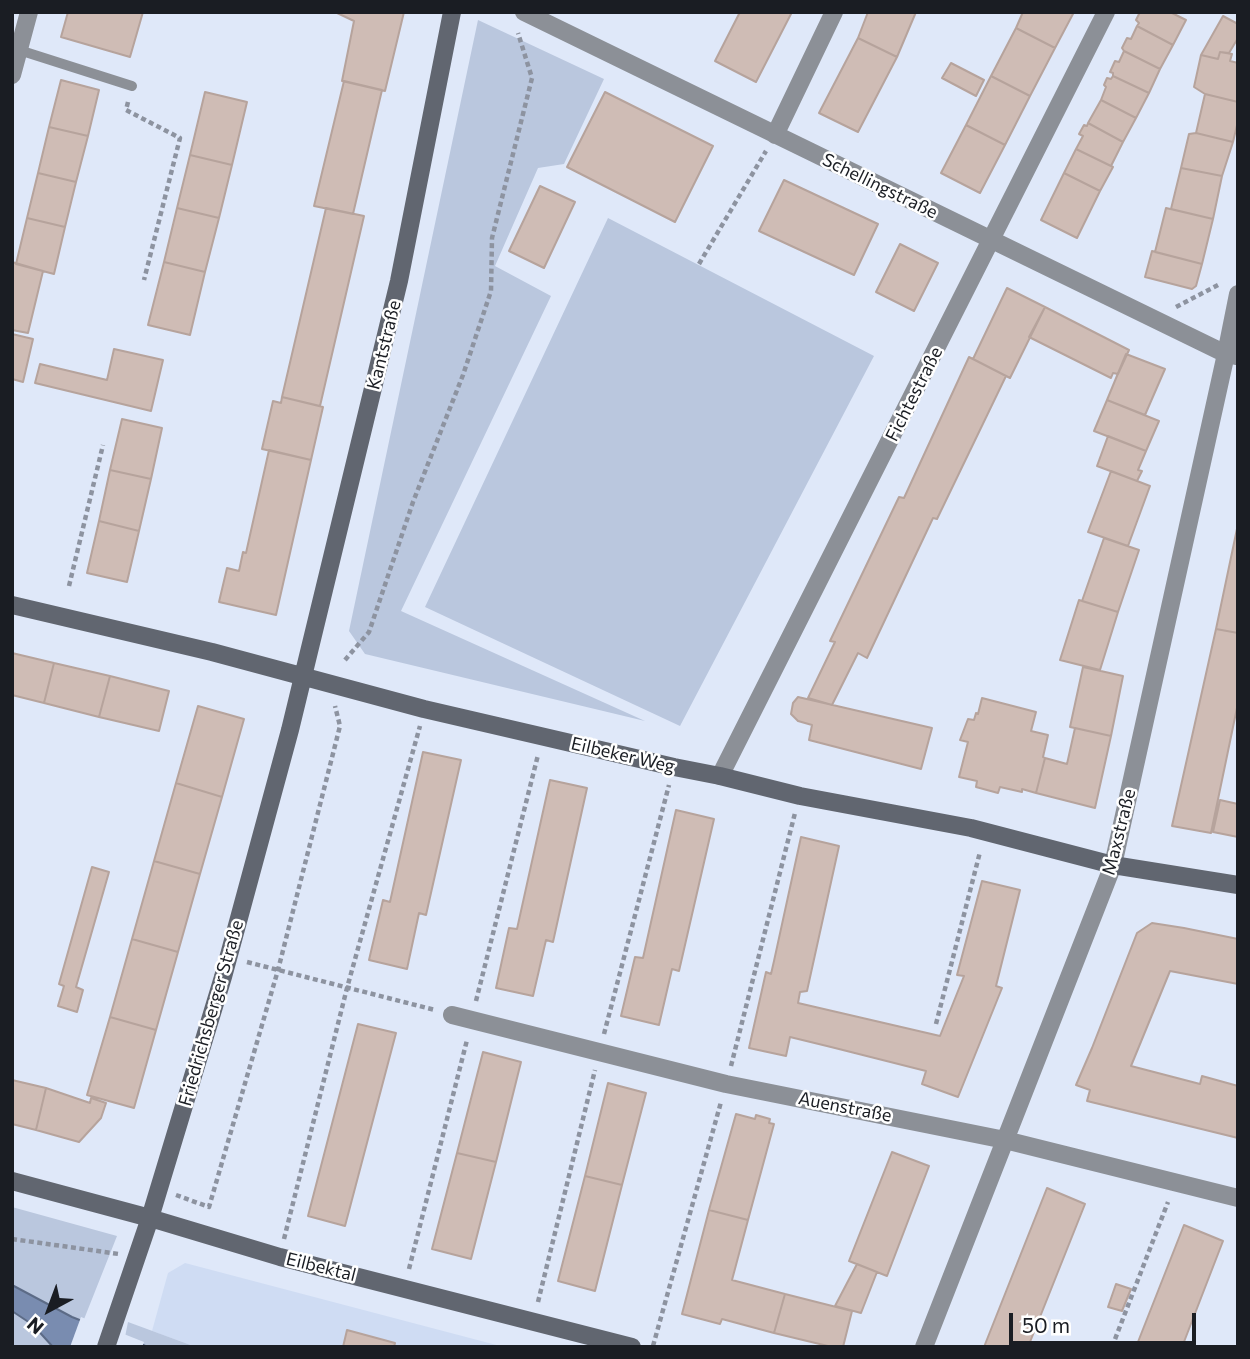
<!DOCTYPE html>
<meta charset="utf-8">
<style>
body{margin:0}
#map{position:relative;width:1250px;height:1359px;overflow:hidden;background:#dfe8f9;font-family:Commissioner,sans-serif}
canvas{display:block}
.frame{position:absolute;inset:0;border:14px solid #1a1d23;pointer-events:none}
.north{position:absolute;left:14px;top:1275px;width:70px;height:70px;-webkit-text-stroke:5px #fff;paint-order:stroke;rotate:221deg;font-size:19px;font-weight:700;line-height:28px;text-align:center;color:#1a1d23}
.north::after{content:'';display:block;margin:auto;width:24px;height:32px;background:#1a1d23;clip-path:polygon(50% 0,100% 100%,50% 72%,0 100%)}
.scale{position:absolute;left:1009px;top:1313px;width:187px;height:32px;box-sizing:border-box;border:4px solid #1a1d23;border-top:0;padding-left:9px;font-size:21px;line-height:24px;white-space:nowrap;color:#1a1d23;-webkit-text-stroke:5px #fff;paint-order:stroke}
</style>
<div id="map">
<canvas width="1250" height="1359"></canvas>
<div class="frame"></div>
<div class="north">N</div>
<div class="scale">50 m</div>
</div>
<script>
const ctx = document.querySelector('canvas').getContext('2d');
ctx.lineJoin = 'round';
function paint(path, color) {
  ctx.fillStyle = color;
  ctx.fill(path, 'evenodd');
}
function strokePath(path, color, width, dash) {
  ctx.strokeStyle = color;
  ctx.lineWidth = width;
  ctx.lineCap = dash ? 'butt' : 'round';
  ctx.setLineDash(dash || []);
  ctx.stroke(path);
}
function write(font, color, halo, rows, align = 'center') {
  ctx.font = font + ' Commissioner,sans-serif';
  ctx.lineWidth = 5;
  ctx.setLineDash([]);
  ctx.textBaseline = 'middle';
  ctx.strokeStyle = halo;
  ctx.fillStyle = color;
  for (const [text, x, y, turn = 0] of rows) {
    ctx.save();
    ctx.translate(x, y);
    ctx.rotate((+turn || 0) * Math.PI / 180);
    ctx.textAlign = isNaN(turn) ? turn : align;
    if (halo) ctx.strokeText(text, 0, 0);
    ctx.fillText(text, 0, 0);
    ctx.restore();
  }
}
paint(new Path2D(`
 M185,1263L504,1347H196L152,1331L168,1273Z`), '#cfdcf3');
paint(new Path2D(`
 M478,20L604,79L564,164L538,168L495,266L551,296L401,611L645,721L365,654L349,631Z
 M608,218L874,356L680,726L425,607Z
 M12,1207L117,1236L73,1347H12Z
 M128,1322L196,1347H123Z`), '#bac7de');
const water = new Path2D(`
 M12,1285L72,1317L148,1347H53L33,1325L12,1311Z`);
paint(water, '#798cb0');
strokePath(water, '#5c6b86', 2);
paint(new Path2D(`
 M81,1317L144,1342L142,1347H70Z`), '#dfe8f9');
const building = new Path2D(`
 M68,12H143L130,57L61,37Z
 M335,12H404L385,91L342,81L354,21Z
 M740,12H792L756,82L715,61Z
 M868,12H916L897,57L858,38Z
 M1023,12H1074L1055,48L1016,28Z
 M1140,12H1170L1186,20L1173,45L1137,26L1139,23L1136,20Z
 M1223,16L1238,24V38L1229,53L1220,52L1218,59L1201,55Z
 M1137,26L1173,45L1160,69L1124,51L1122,48L1127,38L1131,39Z
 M1016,28L1055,48L1030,96L991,76Z
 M858,38L897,57L858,132L819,113Z
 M1124,51L1160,69L1149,93L1113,76V73L1110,72L1115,61L1119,62Z
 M1220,52L1232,54L1230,61L1238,63V102L1205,94L1194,87L1201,55L1218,59Z
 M951,63L984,80L976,96L942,78Z
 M991,76L1030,96L1005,145L966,125Z
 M1113,76L1149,93L1136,118L1101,100L1106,87L1104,85L1107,78L1111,79Z
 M61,80L99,90L88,136L49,127Z
 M344,81L382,90L353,214L314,206Z
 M205,92L247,102L232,165L190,155Z
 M605,92L713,146L675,222L567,167Z
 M1205,94L1238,102V121L1233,142L1196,133Z
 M1101,100L1136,118L1123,142L1088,123Z
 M1088,123L1123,142L1111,166L1076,149L1083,136L1079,134L1084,125L1087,126Z
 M966,125L1005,145L980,193L941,173Z
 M49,127L88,136L76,182L38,173Z
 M1196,133L1233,142L1222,176L1181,168L1189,134Z
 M1076,149L1113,167L1100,191L1064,173Z
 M190,155L232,165L219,218L177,208Z
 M1181,168L1222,176L1213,219L1171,209Z
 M38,173L76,182L65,227L27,218Z
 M1064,173L1100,191L1077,238L1041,220Z
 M784,180L878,224L854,275L759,231Z
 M540,186L575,202L544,268L509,251Z
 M177,208L219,218L205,272L164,262Z
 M326,208L364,216L320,406L282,397Z
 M1166,208L1213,219L1202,264L1155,252Z
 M27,218L65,227L54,274L16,264Z
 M900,244L938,263L914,311L876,292Z
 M1152,251L1202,264L1196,286L1192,289L1145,277Z
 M12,262L43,271L28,333L12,330Z
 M164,262L205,272L190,335L148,325Z
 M1007,288L1045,307L1010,378L973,359Z
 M1045,307L1129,350L1118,374L1113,373L1111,378L1029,337Z
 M12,334L33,339L23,382L12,379Z
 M114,349L163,360L151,411L35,383L40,364L107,380Z
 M1126,354L1165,369L1145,415L1107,400Z
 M969,357L1006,376L937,519L933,518L867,658L858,653L832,705L808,698L835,642L830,641L899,497L904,498Z
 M282,397L323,407L311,460L262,449L273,401L281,403Z
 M1107,400L1159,421L1146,451L1094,431Z
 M122,419L162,428L151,479L110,470Z
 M1108,436L1146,451L1138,470L1142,471L1137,481L1097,466Z
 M269,450L311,460L276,615L219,602L227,568L239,571L243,552L246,553Z
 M110,470L151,479L139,531L99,521Z
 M1111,471L1150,486L1128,546L1088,532Z
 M99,521L139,531L127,582L87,573Z
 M1238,524V633L1216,629Z
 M1104,538L1139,550L1118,612L1082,601Z
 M1079,600L1118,612L1100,670L1060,660Z
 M1216,629L1238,633V703L1211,833L1172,826Z
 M12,653L54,663L44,703L12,695Z
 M54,663L110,676L99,717L44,703Z
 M1083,667L1123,676L1111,736L1070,727Z
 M110,676L169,691L159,731L99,717Z
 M798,697L932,728L921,769L809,740L812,725L798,721L791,714L793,703Z
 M982,698L1036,712L1031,731L1048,735L1043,757L1045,758L1036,793L1022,789V792L1000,787L998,793L976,787L977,781L959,777L968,742L960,740L968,719L974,720L976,713L978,714Z
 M198,706L244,719L222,797L176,783Z
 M1075,728L1111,736L1095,808L1036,793L1045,758L1067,764Z
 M423,752L461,760L426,915L419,913L407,969L369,960L383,900L390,902Z
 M550,780L587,788L553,942L546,940L533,996L496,988L509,928L517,929Z
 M176,783L222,797L200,874L154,861Z
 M1220,800L1238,804V837L1213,832Z
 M676,810L714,819L679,971L672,969L659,1025L621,1016L635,957L643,958Z
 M801,837L839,846L807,991L800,992L798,1003L940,1036L964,976L957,975L982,881L1020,890L996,986L1002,988L958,1097L922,1084L926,1071L831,1047L790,1037L786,1056L749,1048L766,972L771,974L774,961Z
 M154,861L200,874L178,952L132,939Z
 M92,867L109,872L76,987L83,990L77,1012L58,1006L64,986L59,984Z
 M1152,923L1184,928L1238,939V984L1170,971L1131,1066L1200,1084L1202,1076L1238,1086V1138L1087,1101L1090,1090L1076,1085L1092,1048L1137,933Z
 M132,939L178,952L156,1030L110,1017Z
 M110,1017L156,1030L134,1108L87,1095Z
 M358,1024L396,1033L345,1226L308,1216Z
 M483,1052L521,1062L496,1162L457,1153Z
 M12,1080L46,1088L36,1130L12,1124Z
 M608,1083L646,1093L622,1185L585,1176Z
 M46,1088L90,1103L91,1098L106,1103L101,1118L79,1142L36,1130Z
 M736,1114L755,1119L756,1115L770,1119L769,1123L774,1124L748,1220L709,1210Z
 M892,1152L929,1166L887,1276L849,1261Z
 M457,1153L496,1162L471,1259L432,1249Z
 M585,1176L622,1185L595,1291L558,1281Z
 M1047,1188L1085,1204L1028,1347H984Z
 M709,1210L748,1220L732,1280L785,1294L774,1333L722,1319L720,1324L682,1314Z
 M1184,1225L1223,1241L1182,1347H1136Z
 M857,1264L877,1272L861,1313L835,1306Z
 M1116,1284L1131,1289L1122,1311L1108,1307Z
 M785,1294L852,1311L843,1347H832L774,1333Z
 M347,1330L395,1343L394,1347H343Z`);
paint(building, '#cfbcb5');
strokePath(building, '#b6a39c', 2);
strokePath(new Path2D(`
 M128,102L126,110L180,138L144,280
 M699,264L766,151
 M1176,307L1218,285
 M69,586L103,445
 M345,660L369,632L413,502L463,375L491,291L492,238L532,78L518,33
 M247,962L435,1010
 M476,1001L538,755
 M936,1024L980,852
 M604,1034L669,785
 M731,1066L795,813
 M176,1195L209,1207L278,970L340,726L335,706
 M12,1239L119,1254
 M284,1239L347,988L420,726
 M409,1269L467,1040
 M538,1302L595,1070
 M653,1346L721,1102
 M1112,1347L1168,1202`), '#8d93a0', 4.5, [5, 3.5]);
strokePath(new Path2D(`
 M19,50L132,86`), '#8c9097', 10);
strokePath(new Path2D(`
 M524,12L1226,354L1236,356
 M12,75L29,12
 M775,135L834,12
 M720,776L1106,12
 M452,1015L726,1084L1005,1140L1238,1198
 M924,1347L1113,865L1226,354L1238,294`), '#8c9097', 18);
strokePath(new Path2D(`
 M12,605L212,652L424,709L674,767L720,776L800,796L971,828L1113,865L1238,885
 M12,1181L150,1218L280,1257L632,1347
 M106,1347L150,1218L223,977L290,730L399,281L452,12`), '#616670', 18);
write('18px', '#1a1d23', '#fff', [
 ["Schellingstraße",880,186,26],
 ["Kantstraße",384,345,-76],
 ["Fichtestraße",914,394,-63],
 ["Eilbeker Weg",623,755,13],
 ["Maxstraße",1119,832,-76],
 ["Friedrichsberger Straße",211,1013,-74],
 ["Auenstraße",845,1107,11],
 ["Eilbektal",321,1267,14]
]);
</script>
